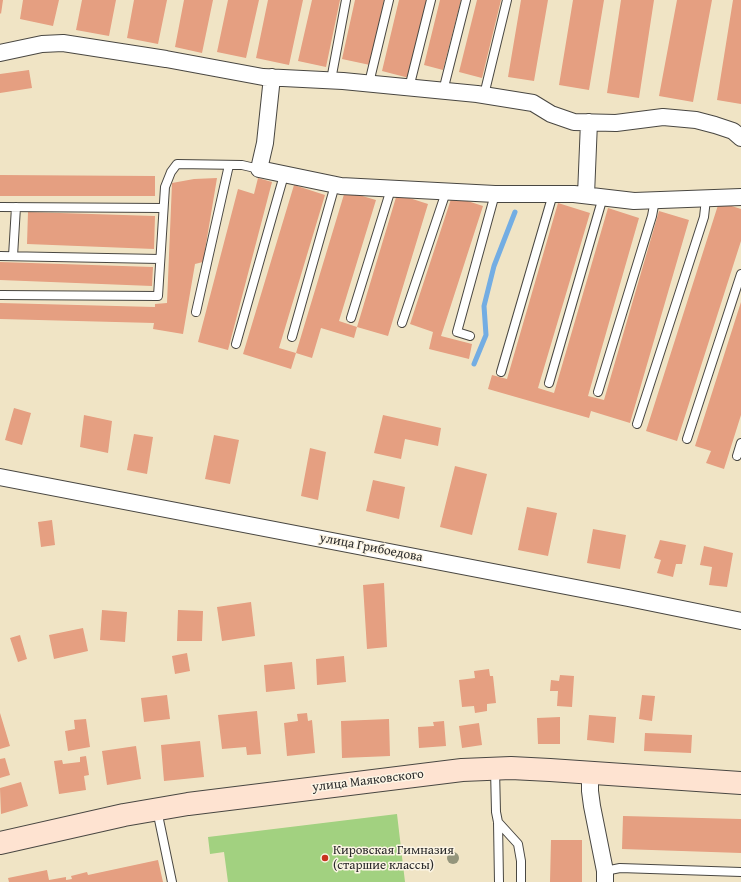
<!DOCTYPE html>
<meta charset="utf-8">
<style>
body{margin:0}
canvas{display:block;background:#f0e4c5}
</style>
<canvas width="741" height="882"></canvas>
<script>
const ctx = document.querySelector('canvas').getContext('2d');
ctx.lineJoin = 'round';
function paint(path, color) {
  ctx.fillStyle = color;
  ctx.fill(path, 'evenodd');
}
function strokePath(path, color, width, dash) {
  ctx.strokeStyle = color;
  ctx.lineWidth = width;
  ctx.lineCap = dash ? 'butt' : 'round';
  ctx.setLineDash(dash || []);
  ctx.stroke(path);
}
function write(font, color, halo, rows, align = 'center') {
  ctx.font = font + ' "Gentium Book Plus",serif';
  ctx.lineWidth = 3;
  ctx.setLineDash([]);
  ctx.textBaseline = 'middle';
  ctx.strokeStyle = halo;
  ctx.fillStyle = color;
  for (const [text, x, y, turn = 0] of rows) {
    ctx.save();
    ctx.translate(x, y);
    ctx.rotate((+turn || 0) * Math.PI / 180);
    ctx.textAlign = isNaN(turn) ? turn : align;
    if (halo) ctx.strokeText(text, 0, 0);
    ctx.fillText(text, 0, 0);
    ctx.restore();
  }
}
paint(new Path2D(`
 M397,814L405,882H228L224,852L210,854L208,837Z`), '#a2d180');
strokePath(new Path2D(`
 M474,364L486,335L484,306L494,266L515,212`), '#73ade3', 5);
paint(new Path2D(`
 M0,0H3L1,14L0,13Z
 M23,0H59L53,26L20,19Z
 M82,0H116L109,36L76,30Z
 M134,0H167L158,44L127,38Z
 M184,0H213L202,53L175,47Z
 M228,0H259L246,58L217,52Z
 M268,0H303L289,65L256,58Z
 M312,0H340L326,67L298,61Z
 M355,0H384L370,65L342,59Z
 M399,0H428L409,78L382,71Z
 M440,0H461L443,70L424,65Z
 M477,0H501L482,78L459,72Z
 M521,0H548L534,81L508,77Z
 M573,0H604L589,90L559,85Z
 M621,0H654L639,98L607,93Z
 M677,0H712L693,102L659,96Z
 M733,0H741V104L717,100Z
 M29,70L32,88L0,93V74Z
 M0,175L155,176V196H0Z
 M217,178L203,262L195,264L183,334L153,329L154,323L0,319V303L155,307V304L167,303L172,183L194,179Z
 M258,178L272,182L228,350L198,342L238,189L254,194Z
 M294,185L325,195L279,348L296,353L291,369L243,354Z
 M345,191L376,200L339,321L357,327L397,194L428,204L388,336L357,327L354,338L321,328L312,358L296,353Z
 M452,196L483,206L441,336L472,344L469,359L429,349L433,332L410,324Z
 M719,202L741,209V241L677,441L646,431Z
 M558,203L590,213L538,388L554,393L608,208L639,218L588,396L604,400L659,211L689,220L630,423L591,411L589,418L488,389L492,375L507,379Z
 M28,212L155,216L154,249L27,244Z
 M0,262L153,267L152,286L0,280Z
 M741,302V415L724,469L706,463L711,451L695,446Z
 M14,408L31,413L22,445L5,440Z
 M84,415L112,421L108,453L80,447Z
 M383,415L441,428L438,446L405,439L401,459L374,453Z
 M134,434L153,437L147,474L127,470Z
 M214,435L239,440L230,484L205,479Z
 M310,448L326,452L318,500L301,496Z
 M455,466L487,474L472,535L440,527Z
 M373,480L405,487L399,519L366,511Z
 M527,507L557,513L548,556L518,550Z
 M52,520L55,545L41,547L38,522Z
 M593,529L626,535L620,569L587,563Z
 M660,540L686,545L682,564H676L673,577L657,573L661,560L654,558Z
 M704,546L733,553L727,587L709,585L712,567L700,565Z
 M384,583L387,647L367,649L363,585Z
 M251,602L255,636L222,641L217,607Z
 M102,610L127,612L125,642L100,640Z
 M178,610L203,611L202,641H177Z
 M83,628L88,651L54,659L49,635Z
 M20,635L27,659L18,662L10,638Z
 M187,653L190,671L175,674L172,656Z
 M344,656L346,682L317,685L316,659Z
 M292,662L295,689L266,692L264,665Z
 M489,669L490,676H493L496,703L487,704V711L475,713L474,706L462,707L459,680L475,678L474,671Z
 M560,675L574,676L572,707L557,706L558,691H550L551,680L559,681Z
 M167,695L170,719L144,722L141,698Z
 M642,695L655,696L652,721L639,719Z
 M257,711L261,754L247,755L246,747L222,749L218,715Z
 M0,713L10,746L0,749Z
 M307,713L308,721L312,720L315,753L287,756L284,723L298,721L297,714Z
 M589,715L616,717L614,743L587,740Z
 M560,717V744H538L537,718Z
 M86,719L90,747L68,751L65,731L75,729L74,720Z
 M389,719L390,756L342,758L341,721Z
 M444,721L446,746L419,748L418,727L434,726L433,722Z
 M479,723L482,745L462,748L459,726Z
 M645,733L692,735L691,753L644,751Z
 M200,741L204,777L164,781L161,745Z
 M136,746L141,779L107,785L102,751Z
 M86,756L89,775L84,776L86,790L59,794L54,761L62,760L63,764L80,762V757Z
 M5,758L10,775L0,778V759Z
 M21,782L28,806L1,814L0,788Z
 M623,816L741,819V853L622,849Z
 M551,840H582V882H550Z
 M158,860L163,882H9L8,878L47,870L49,880L66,877V880L72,879L71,876L87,872L88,875Z`), '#e59f81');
const lane = new Path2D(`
 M331,80L346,0
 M369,83L389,0
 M409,88L431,0
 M443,91L466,0
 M484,95L507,0
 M0,207L163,208
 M0,256L160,259
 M13,256L16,207
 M0,295L158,296L165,187L171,172L177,164L242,165L259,169
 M196,312L229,165
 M351,318L391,189
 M402,323L446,192
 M470,336L457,332L495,194
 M292,337L335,185
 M236,344L284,175
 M501,372L553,194
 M549,383L603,197
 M598,392L652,216L655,200
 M637,424L704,217L706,199
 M687,439L741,274
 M737,456L741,443
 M495,769L496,812L498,822L499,882
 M157,810L172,882
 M498,822L518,844L521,861V882
 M605,871L620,868L741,872`);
const street = new Path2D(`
 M0,53L42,44L63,43L166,59L263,77L343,81L477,94L533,103L551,114L574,122L616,123L663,117L696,120L715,125L733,131L741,138
 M272,77L265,143L259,169L341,186L495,194H574L634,201L741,197
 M586,195L589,122
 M0,477L628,598L741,621
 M590,772V791L592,806L605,871V882`);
const secondary = new Path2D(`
 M0,843L124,815L188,804L462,770L511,768L550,770L741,783`);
strokePath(lane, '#494742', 10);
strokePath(street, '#494742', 18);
strokePath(secondary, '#494742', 24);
strokePath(lane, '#fff', 8);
strokePath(street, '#fff', 16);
strokePath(secondary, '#fee3d1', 22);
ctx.fillStyle = '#94957c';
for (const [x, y] of [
 [453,858]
]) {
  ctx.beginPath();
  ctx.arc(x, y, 6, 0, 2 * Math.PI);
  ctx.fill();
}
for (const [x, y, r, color] of [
 [325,858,4,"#c8321e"]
]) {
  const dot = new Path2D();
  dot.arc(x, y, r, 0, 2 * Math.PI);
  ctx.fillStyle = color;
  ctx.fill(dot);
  strokePath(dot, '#fcf5e5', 1.5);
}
write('13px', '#2b2b2b', '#fcf5e5', [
 ["улица Грибоедова",371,548,11],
 ["улица Маяковского",368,781,-7]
]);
write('13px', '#2b2b2b', '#fcf5e5', [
 ["Кировская Гимназия",333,851],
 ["(старшие классы)",333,866]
], 'left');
</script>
